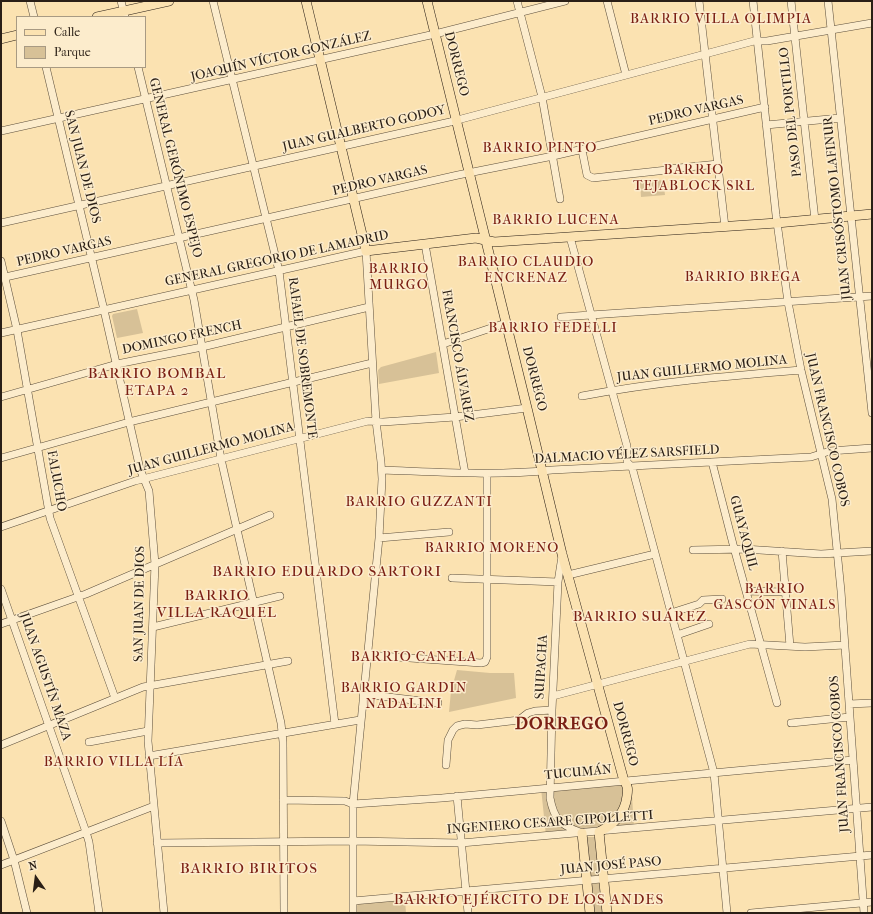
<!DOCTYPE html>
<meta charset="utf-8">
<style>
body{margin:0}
#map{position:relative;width:873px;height:914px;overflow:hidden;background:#fbe2b1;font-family:"IM FELL French Canon",serif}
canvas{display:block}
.frame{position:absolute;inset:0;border:2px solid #2a1f16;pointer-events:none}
.legend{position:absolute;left:16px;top:16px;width:130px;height:52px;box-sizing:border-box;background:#fceccc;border:1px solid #a89a83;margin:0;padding:5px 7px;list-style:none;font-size:12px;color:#2a1f16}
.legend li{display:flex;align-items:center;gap:8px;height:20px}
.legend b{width:20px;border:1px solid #a89a83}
.north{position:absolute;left:16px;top:858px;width:40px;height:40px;-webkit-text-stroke:3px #fceccc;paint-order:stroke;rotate:346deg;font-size:11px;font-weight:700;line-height:16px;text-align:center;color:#2a1f16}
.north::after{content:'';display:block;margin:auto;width:14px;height:18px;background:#2a1f16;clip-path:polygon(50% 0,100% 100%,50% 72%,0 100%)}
</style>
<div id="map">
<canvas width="873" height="914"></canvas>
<div class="frame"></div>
<ul class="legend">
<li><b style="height:5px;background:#fbe2b1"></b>Calle</li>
<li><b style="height:11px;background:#d7c197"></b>Parque</li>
</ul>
<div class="north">N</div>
</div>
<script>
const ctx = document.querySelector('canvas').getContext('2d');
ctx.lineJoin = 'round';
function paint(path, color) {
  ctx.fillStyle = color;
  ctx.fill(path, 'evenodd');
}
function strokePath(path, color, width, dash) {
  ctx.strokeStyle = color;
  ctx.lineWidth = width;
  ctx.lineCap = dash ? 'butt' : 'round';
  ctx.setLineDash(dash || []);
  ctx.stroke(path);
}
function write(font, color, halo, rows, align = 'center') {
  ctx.font = font + ' "IM FELL French Canon",serif';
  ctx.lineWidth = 3;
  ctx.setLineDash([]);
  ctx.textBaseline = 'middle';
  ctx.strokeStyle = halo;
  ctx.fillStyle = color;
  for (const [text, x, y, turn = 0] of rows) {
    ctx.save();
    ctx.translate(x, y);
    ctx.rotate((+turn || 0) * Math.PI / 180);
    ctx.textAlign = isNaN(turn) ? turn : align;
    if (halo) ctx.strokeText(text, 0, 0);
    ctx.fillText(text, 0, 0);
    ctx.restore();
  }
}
paint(new Path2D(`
 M663,180L665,195L641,197L640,182Z
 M137,309L143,333L117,338L112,316L113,314Z
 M436,352L439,373L379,384L378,370L381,367Z
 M457,670L490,673H514L516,698L449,712L451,691Z
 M631,780L634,828L546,836L541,788Z
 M587,837H595L600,876H590Z
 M599,883L603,913H593L591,884Z
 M405,900L406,913H356L357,906L359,903Z`), '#d7c197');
const minor = new Path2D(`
 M30,1L34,17
 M121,1L125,17
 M213,1L279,271L335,724
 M517,1L542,97L560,199
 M607,1L626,75
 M699,1L725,227
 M753,1L776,215L788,302L801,370L832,499L841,591L864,913
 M791,1L815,220
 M828,1L872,413
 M46,67L104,310L140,469L149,491L155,564L148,741L164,913
 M138,67L194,300L221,459L281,723L283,742L284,913
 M766,125L840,118
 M1,131L435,34L565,1
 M582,150L587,175L593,178L667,170
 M669,169L718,164
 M1,223L450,122L754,41H767L872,23
 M570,237L627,446V462L632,467L714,773L727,913
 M425,244L465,473
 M1,261L17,330L50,518L115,698
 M1,278L458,175L553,156L765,107
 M561,317L872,296
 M1,333L366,251L376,421L381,462L382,479L379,538L353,804V913
 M443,344L506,323
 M582,396C655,382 727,376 801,370
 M1,397L117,364L202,347L369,307
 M1,458L129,422L372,363
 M712,462L734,548L777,703
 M382,470C439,472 495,476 552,470L811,457L830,451L872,448
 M1,527L135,481L368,421L383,422L455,417L527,408
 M379,538L449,532
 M693,550L744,549L821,554L872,551
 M782,551L790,646
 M562,556L558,582L552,710L550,798C554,819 560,825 580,832
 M568,575L655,554
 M452,578L558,582
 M1,589L86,832L89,842L99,913
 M746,591L785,592
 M671,613L699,604L703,600L722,599
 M1,624L86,594L270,515
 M153,627L280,596
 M677,635L709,624
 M367,655L481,663L485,662L487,657V474
 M363,694L438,703
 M553,696L750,644L805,647L845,645
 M849,704L872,703
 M791,723L850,717
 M89,742L148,731
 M1,745L143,687L288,661
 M149,756L360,720
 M446,765L448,740L453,730L457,726L465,724L477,725L519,720L528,713L535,711L552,710
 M457,796L468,913
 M283,800L345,801L353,804
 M353,804L442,798L853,760
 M1,821L14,860L27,913
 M157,843L352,841L461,843L872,807
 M1,865L154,806
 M353,901L872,855
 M751,913L872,902`);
const major = new Path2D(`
 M306,1L366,251L476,238L494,242L777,223L872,214
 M427,1L527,408L562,554L624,781C628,786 628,789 627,796C625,814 614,824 599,832L607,913
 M97,17L169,1
 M1,39L17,35
 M582,833L590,913`);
strokePath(minor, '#5e503d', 8);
strokePath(major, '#2a1f16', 10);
strokePath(minor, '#fceccc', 7);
strokePath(major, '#fbe2b1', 9);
write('13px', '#2a1f16', '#fceccc', [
 ["JOAQUÍN VÍCTOR GONZÁLEZ",281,57,-13],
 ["DORREGO",456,64,76],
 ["PEDRO VARGAS",696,111,-13],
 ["PASO DEL PORTILLO",791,112,-96],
 ["JUAN GUALBERTO GODOY",364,129,-13],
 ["SAN JUAN DE DIOS",82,167,76],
 ["GENERAL GERÓNIMO ESPEJO",175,168,76],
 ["PEDRO VARGAS",380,181,-13],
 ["JUAN CRISÓSTOMO LAFINUR",838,208,-96],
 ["PEDRO VARGAS",64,252,-13],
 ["GENERAL GREGORIO DE LAMADRID",277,259,-12],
 ["DOMINGO FRENCH",182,338,-12],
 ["FRANCISCO ÁLVAREZ",457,356,80],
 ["RAFAEL DE SOBREMONTE",302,358,83],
 ["JUAN GUILLERMO MOLINA",702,369,-6],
 ["DORREGO",534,379,76],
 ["JUAN FRANCISCO COBOS",827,430,77],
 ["JUAN GUILLERMO MOLINA",211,449,-15],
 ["DALMACIO VÉLEZ SARSFIELD",627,455,-3],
 ["FALUCHO",56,481,80],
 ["GUAYAQUIL",743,533,75],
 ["SAN JUAN DE DIOS",140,604,-89],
 ["SUIPACHA",542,667,-87],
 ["JUAN AGUSTÍN MAZA",45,677,71],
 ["DORREGO",625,734,75],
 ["JUAN FRANCISCO COBOS",840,754,-94],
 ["TUCUMÁN",578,773,-5],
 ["INGENIERO CESARE CIPOLLETTI",550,823,-4],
 ["JUAN JOSÉ PASO",611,866,-5]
]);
ctx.letterSpacing = '1px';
write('14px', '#7a1f14', '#fceccc', [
 ["BARRIO VILLA OLIMPIA",721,20],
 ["BARRIO PINTO",540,149],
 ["BARRIO",694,171],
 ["TEJABLOCK SRL",694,187],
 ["BARRIO LUCENA",556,221],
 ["BARRIO CLAUDIO",526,263],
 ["ENCRENAZ",526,279],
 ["BARRIO",399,270],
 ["MURGO",399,286],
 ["BARRIO BREGA",743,278],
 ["BARRIO FEDELLI",553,329],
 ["BARRIO GUZZANTI",419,503],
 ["BARRIO MORENO",492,549],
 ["BARRIO",775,590],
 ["GASCÓN VINALS",775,606],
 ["BARRIO CANELA",414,658],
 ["BARRIO GARDIN",404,689],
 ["NADALINI",404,705],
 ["BARRIO VILLA LÍA",114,763]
]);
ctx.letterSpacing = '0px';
ctx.letterSpacing = '1px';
write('15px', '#7a1f14', '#fceccc', [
 ["BARRIO BOMBAL",157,374],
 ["ETAPA 2",157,391],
 ["BARRIO EDUARDO SARTORI",327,572],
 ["BARRIO",217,596],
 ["VILLA RAQUEL",217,613],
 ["BARRIO SUÁREZ",640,617],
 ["BARRIO BIRITOS",249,869],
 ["BARRIO EJÉRCITO DE LOS ANDES",529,900]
]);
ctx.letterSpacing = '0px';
ctx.letterSpacing = '1px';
write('bold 17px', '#7a1f14', '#fceccc', [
 ["DORREGO",562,725]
]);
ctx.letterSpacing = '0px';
</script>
